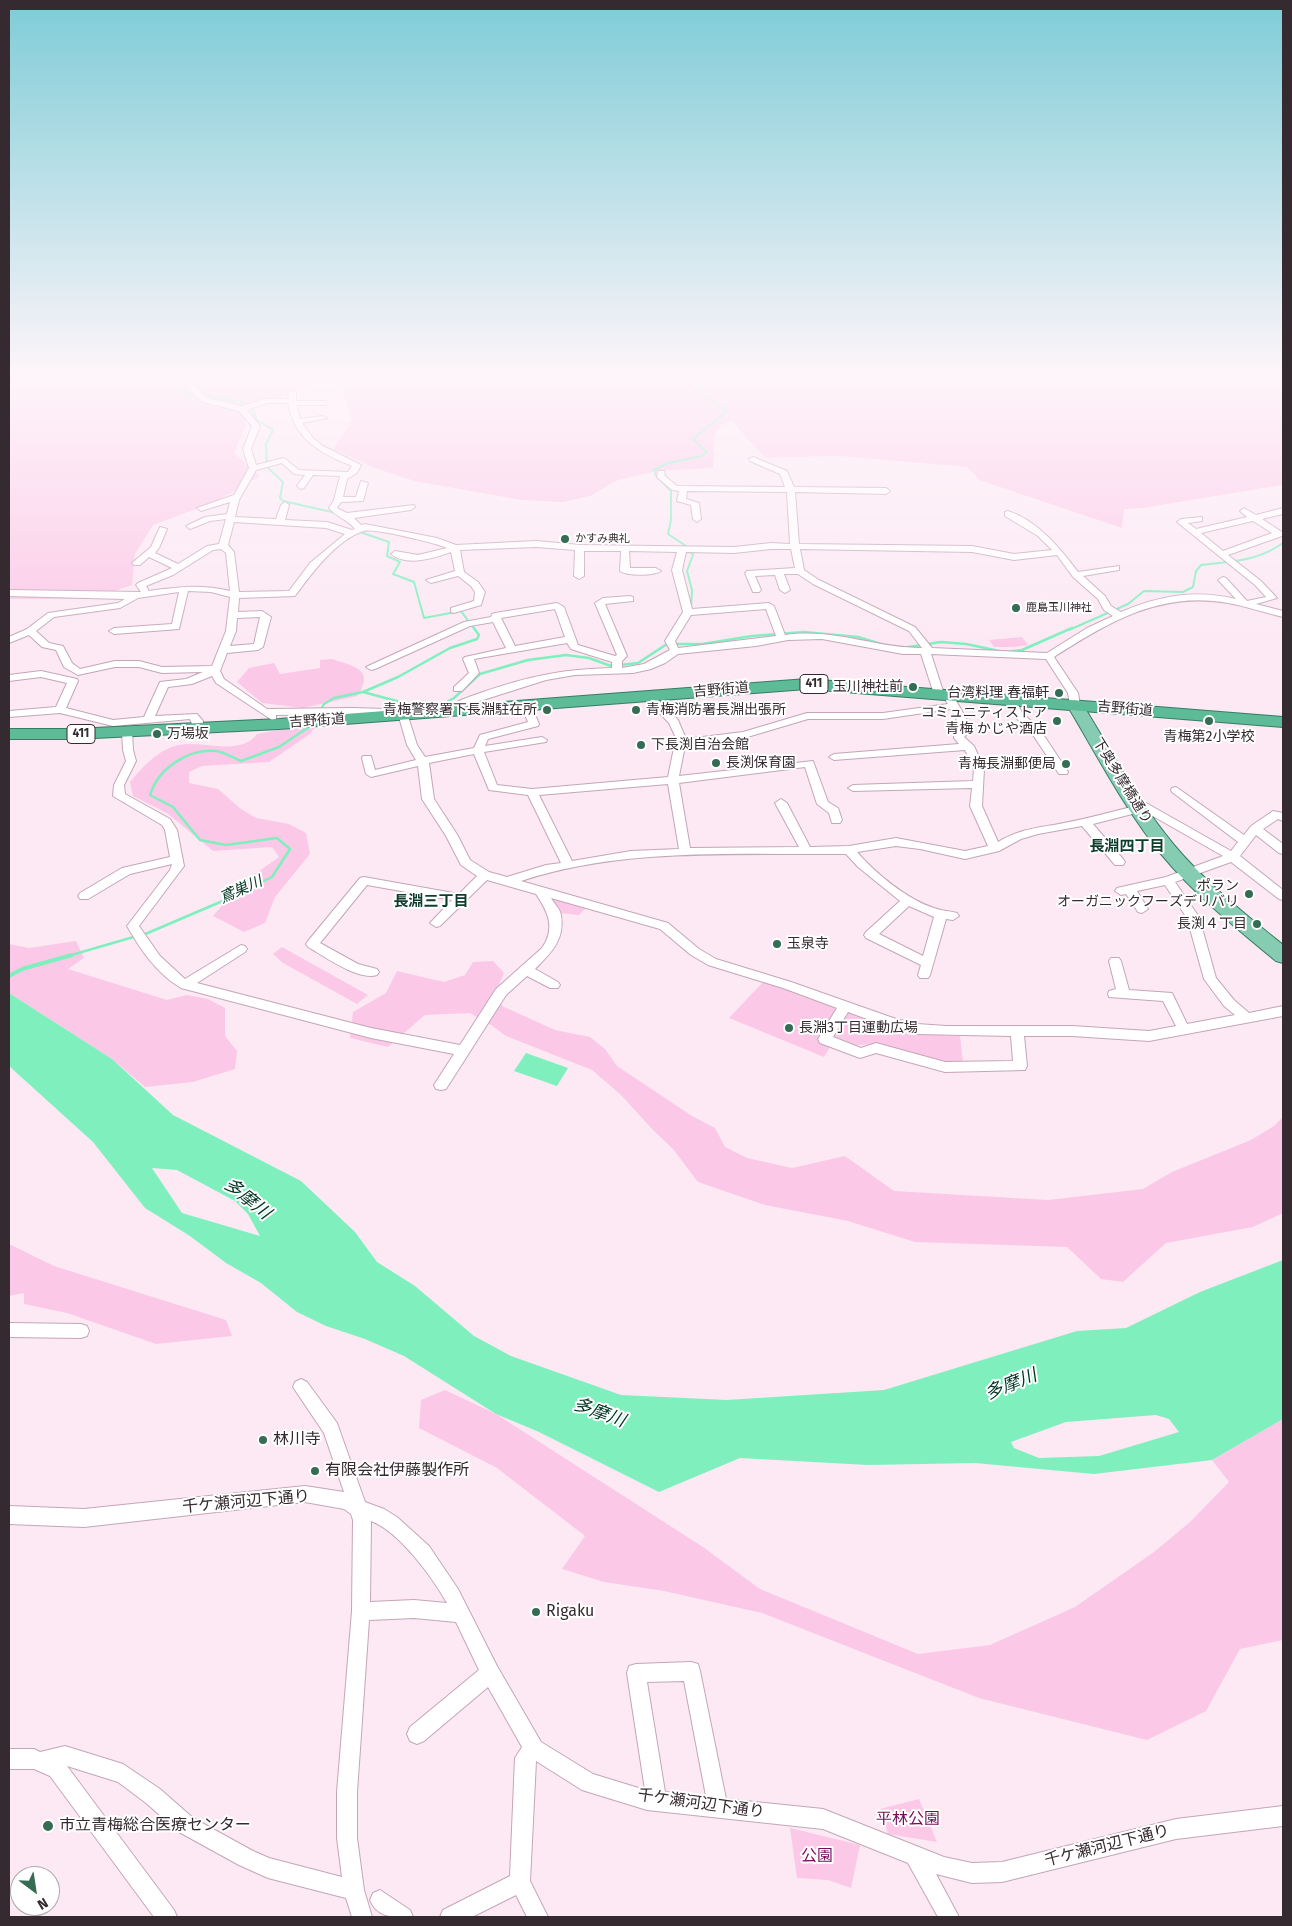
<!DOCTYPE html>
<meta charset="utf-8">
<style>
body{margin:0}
#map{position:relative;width:1292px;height:1926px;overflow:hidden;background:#fce9f4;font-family:"Fira Sans",sans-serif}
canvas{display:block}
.frame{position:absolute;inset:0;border:10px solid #352a30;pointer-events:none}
.north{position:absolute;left:10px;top:1866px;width:50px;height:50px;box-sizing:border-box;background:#fff;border:1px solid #aeaaac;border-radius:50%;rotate:149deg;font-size:14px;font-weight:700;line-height:20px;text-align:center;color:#352a30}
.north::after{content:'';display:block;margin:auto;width:18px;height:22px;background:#346c54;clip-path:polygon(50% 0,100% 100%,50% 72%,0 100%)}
</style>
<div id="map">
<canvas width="1292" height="1926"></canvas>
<div class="frame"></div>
<div class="north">N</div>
</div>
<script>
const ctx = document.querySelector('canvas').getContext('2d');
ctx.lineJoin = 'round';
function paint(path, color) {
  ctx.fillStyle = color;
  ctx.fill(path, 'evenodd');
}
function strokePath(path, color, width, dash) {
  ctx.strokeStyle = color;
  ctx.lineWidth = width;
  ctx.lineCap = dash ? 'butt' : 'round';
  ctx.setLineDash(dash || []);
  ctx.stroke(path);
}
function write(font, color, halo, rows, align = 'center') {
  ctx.font = font + ' "Fira Sans","Noto Sans JP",sans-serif';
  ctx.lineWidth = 4;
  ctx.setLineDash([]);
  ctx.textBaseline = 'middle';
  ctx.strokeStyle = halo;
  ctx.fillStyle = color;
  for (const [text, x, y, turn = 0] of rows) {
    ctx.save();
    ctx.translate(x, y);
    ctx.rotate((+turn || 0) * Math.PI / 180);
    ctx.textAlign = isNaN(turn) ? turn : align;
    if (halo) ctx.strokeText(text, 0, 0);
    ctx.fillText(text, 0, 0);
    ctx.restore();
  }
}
paint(new Path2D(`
 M328,377L260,406L243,409L246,425L234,453L260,476L215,502L153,525L135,554L132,585L91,599H9V378Z
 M339,377H1283V485L1142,508L1124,509L1122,528L979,480L967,467L837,456L765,458L732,421L718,426L713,443L714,457L713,468L657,471L618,480L590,496L563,502L522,500L414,481L372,467L333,449L352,421Z
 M1022,637L1028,645L1013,647H994L989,640Z
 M332,659C353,666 376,669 357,696L303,708L262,703L237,682L249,668L274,663L280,674L320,668V660Z
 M315,727L310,734L269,762L202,766L189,772V783L218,789L241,809L256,818L289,824L306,833L310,854L275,897L265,923L244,932L213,916L242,883L279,857L272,847L213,851L167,813L133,796L130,782C144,766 157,750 179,745C203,740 240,757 257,734L284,729Z
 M550,895L587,907L579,915L559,913L553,904Z
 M76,941L84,958L68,969L167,1000L187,995L208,999L225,1008V1036L237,1051L235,1069L193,1082L145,1087L112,1059L9,993V944L29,948Z
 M282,947L368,995L357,1004L283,963L273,954Z
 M493,961L504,973L498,987L502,1006L555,1030L590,1037L605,1049L617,1066L692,1116L715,1128L725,1147L747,1158L792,1168L845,1156L894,1191L1048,1200L1143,1189L1172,1172L1251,1140L1274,1126L1283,1117V1213L1253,1227L1166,1243L1123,1282L1101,1279L1067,1247L915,1242L848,1221L765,1205L698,1182L673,1149L653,1130L621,1095L592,1070L506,1036L491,1025L470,1013L425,1015L388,1047L350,1038L353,1012L386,993L397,971L444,982L465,975L473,962Z
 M764,981L834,1004L836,1009L818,1038L832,1044L824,1057L729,1018Z
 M851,1011C888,1023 920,1036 960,1036L963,1063H953L876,1044L856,1045L831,1035L846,1012Z
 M9,1244L54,1266L226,1320L232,1336L156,1344L67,1313L24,1304V1293L9,1296Z
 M445,1390L496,1414L703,1547L760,1589L918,1654L990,1645L1075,1607L1154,1552L1190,1522L1229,1482L1212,1460L1283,1419V1640L1240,1649L1206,1711L1147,1740L979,1698L762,1613L664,1591L604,1582L562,1569L585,1536L497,1468L419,1428L421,1400Z
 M919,1799L937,1842L888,1834L880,1809Z
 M790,1828L860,1845L851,1888L828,1880L797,1878Z`), '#fbc9e7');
paint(new Path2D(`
 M9,993L112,1059L173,1115L301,1181L355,1232L377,1262L415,1286L474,1336L511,1356L621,1395L727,1400L884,1390L1077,1331L1126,1328L1200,1292L1283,1260V1419L1212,1460L1094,1474L975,1463L868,1465L740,1458L659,1492L539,1432L496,1414L404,1356L365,1339L326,1326L297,1312L261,1283L226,1263L190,1236L145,1208L93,1142L9,1066ZM152,1168L177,1170L235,1201L248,1214L260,1236L182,1213ZM1156,1415L1169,1419L1179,1432L1099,1456L1039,1458L1014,1448L1011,1442L1066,1422Z
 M526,1053L568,1068L557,1086L514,1071Z`), '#7fefbe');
strokePath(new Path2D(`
 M164,377L187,394L206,395L250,404L257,420L273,430L266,444L267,467L283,482L280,498L283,501L336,513
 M357,531L389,542L387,556L400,562L393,574L414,582L424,618L461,611L475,630
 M691,608L692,590L687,571L693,555L686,546L668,534L671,520V491L656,476L654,470L668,463L702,456L707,452L693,439L727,411L707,398L698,380L699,377
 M1069,630L1128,604L1144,591L1183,592L1193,587L1196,571L1201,565C1232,561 1256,562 1283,543`), '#7fefbe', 2);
strokePath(new Path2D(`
 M902,648L941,642L966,644L999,651
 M1008,652L1022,650L1072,628
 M363,692L419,707L441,705L454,698L480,674L528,660L566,655L589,658L611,666L638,663L667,644H702L752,636L804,632L858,637L881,644
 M315,720L324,704L334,698L363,692L398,677L450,648L477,639L479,635L474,628
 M143,935L225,900L272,877L290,849L277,838L226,845L200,840L173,807L150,795C158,769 188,748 216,751C224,752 233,758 241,761L279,747L312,725
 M68,956L137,936`), '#7fefbe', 2.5);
strokePath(new Path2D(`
 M9,976L22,969L72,955`), '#7fefbe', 4);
const minor = new Path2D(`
 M177,377H185L207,398L242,406L266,399H289L288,392L292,390L296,392V401H326V405H297L300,419L323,416L327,418L302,423L313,438L323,446L361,465L357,473L347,479L343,497H356L361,481L368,483L363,501L341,502L337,508L347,513L414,505L415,507L411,510L354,518L361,525L365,524L437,538L456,545L536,541L580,545L734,547L771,543L790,544L787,492L687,491L686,499L699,503L701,519L697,522L693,519L691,505L677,501L679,491L672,490L657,477L658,471H664L665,476L677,486L785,487L780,474L750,461L749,459L753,457L787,471L794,487L886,488L890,491L886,494L795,492L799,544L972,546L1014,554L1052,550L1038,536L1005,516V512L1008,511C1038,521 1060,548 1078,572L1119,566V570L1083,576L1105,596L1111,606L1121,612C1159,596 1194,589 1236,599L1218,580L1223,577L1226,578L1247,601L1266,597L1255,585L1177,522L1181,519L1202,517V521L1188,523L1196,529L1247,517L1240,511L1244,508L1256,515L1283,508V514L1262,519L1282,532V536L1228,555L1261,581L1277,598L1256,604L1283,611V617C1265,613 1246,606 1228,603C1160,591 1109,622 1054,657L1078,693L1080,705L1075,708L1070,705L1068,693L1046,659L931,654L944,694L939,697L934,694L921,654H903L822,639L788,640L756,646L678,654L665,663L651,669L633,673L575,675L546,680L461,707L455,713H447L446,711C455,700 470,697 483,692C529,676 564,669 612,668V662L571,649L567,643L474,659L479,673L462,691H454V687L469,673L463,659L465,657L506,648L493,622L470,626L375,669L371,670L366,667L464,622L491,617L492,614L495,613L557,603L564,607L578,645L615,656L617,655L595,603L603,598L630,596L633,597V601L605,604L627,656L622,661V668L644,664L670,650L665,641L683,612L672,570L677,552L629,551L630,568H656L661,571C654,576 627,576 620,571L621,551H584V576L579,579L574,576L575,550L536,547L460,550L464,572L478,582L485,592L481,605L454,613L451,612V608L474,601L475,592L471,586L458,576L431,583L426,580L455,571L451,552C434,558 407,567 391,554L395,551L418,555L447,548C435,543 374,528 364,531C337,539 311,574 295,596L239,598L238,612L262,611L271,617L263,647L258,650L227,653L220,671L224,679L267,709L352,708L387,709L407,713L417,745L425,757L474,748L480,735L528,722L521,705L522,703H530L539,724L538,726L488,739L485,746L542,737L547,740L546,742L484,752L497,785L532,789L668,777L676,738L669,723L643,696L648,693L652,694L678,720L686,739L743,732L807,713H883L948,704L945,699L946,697H954L972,729L964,737L974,746L984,769L982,806L998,842C1022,828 1038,828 1064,823C1091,818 1119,810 1146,803L1231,851L1238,842L1172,792L1171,790L1172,788L1176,787L1244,835L1251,826L1273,811L1283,813V821L1278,819L1263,829L1283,844V854L1279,853L1256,835L1240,856L1283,890V900L1279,899L1231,862L1175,882L1199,917L1216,978L1234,1000L1249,1013L1283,1006V1016L1149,1041L1072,1036H1024L1027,1066L1025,1070L945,1072L876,1053L860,1058L820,1043L818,1039L837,1008L783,988L708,965L691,955L660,929L551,898C554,903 560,909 561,915C565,940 551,953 535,969L558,982L560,985L558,988H550L527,976L506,995L446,1089L441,1090L436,1089L434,1085L454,1054L371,1038L181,988C156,973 141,950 127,926L170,870L172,864L130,874L88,899H80L78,896L80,893L122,868L170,857L165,830L162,825L113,796L114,785L126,761L123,750L122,731L127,728L132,731L133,750L136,761L124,785L125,794L170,819L177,830L184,866L139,926L160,956L185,979L241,945L245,946L247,949L245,952L197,983L371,1028L460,1045L496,989L542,948C556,928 548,912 536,894L487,880L440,926L436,927L430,923L452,900L367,885L320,943L358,964L377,969L379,972L377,975C358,981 324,956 308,947L306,944L308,941L360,878L364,877L459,894L477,876L461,865L446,836L422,799L418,766L371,777L366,774L362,758L363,756H371L375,770L416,760L407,745L399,717L352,714L276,715V719L272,720L216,683L212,676L192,684L168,687L155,716L197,714L203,721V727L198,730L194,729L190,719L113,726L60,713L9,717V711L56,707L67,683L41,677L9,681V675L41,671L77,679L78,681L66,708L113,720L144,717L160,682L186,679L203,672L162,673L139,667H115L78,675L64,667L56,650L42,647L29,635L9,643V637L27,629L48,613L118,603L125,599L9,596V590L141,592L136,585L138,583L172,568L149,557L140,565H134L132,563L151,547L160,527L167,529L159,548L155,553L178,564L207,546L219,544L226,519L210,521L190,529L186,526L205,517L227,514L230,502L201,511L197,508L234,495L249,468L243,449L252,426L239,411L202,402ZM267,403H288C294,439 320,453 352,466L348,472L299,470L284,458L256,465L251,449L260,426L247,410ZM282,463L294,474L305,475L297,486L301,489L304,488L313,475L340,476L334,500L329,508C336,517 347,519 355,529L352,530L327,522L285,520L289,505L285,502L281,505L276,519L235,517L239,500L256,470ZM1253,521L1272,533L1223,551L1201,533ZM234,522L326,528L345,534L310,563L289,591L239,592L234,552L228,545ZM221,549L226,553L230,591C200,584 179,587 149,591L146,586L173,575L213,550ZM771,549H791L795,568L747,571L745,573L753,592H759L761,590L755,576L775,575L780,590L785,593L790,590L784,574H798L813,584L909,631L922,648C876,648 833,628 785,635L774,606L769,603L692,609L682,570L686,552L734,553ZM800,549L972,552L1014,560L1057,555L1073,577L1098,599L1104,610L1113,616L1087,628L1047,653L932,648L915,627L819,580L804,570ZM188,591L211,592L230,597L226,631L212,666L162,667L139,661H115L80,669L72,663L63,646L49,643L36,631L54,617L120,608L138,598L179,592L172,624L114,628L109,631L114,634L179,629ZM555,609L565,637L515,646L501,618ZM766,609L776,636L678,648L675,641L691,615ZM260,617L254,644L230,646L236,631L237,618ZM951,709L961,728L954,735V738L959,744L834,754L829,757L834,760L965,750L974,769L973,781L853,785L848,788L853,791L972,788L970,806L988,846L965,851L896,838L849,846L810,847L787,803L781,799L775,803L799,847L690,848L679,783L805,767L817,804L829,813L832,823H840L842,820L838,808L828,802L813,761L679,776L685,746L744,738L808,719H883ZM474,754L489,790L528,795L561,863L546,865L507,877L489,872L470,860L458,836L434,799L429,763ZM668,784L679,849L631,851L572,861L539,795ZM1144,811L1223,856L1166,877L1117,888L1115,891L1121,895L1126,894L1138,912L1142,913L1148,909L1137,891L1165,885L1187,918L1204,979L1224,1006L1235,1015L1187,1024L1172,993L1129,990L1121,961L1119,958H1111L1109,961L1116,989L1109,991L1108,994L1109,997L1163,1001L1176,1026L1149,1031L1072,1026H946L917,1024L896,1019L791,982L716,959L699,949L668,923L521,881C625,847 738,855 846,854L858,867L900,901L866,932L864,935L866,938L921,965L918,975L920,978H928L930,975L946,919L953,920L959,916L957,913C950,911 942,911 934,908C908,900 875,873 857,852L896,846L920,849L965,859L999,851L1021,839L1038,834L1082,826L1115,865H1123L1125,862L1123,859L1093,824ZM909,906L934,917L923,956L879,934ZM848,1012L889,1027L917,1034L1011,1036L1013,1061L945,1062L876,1043L861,1048L833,1037Z
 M1055,377H1062L1055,384L1051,382Z
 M1011,697L1015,698L1022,713L1039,728L1068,772L1067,774H1059L1031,732L1014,716L1006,700Z
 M9,1323L81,1324L87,1326L89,1331L87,1336L81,1338L9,1337Z
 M301,1379L307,1382L337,1423L365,1502L384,1509L397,1517L429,1546L458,1589L497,1666L541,1742L593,1774L645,1790L627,1673L629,1666L636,1664L691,1662L698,1664L700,1671L726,1799L823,1809L944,1857L972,1863L1002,1862L1176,1819L1283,1806V1826L1176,1839L1002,1882L972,1883L936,1874L959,1917H938L908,1863L823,1829L647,1810L582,1790L536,1761L530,1881L548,1917H527L516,1895L472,1917H440L443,1910L510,1876L515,1758L522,1747L488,1687L424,1741L417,1744L410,1741L407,1734L410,1727L479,1670L456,1622L414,1618L369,1620L357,1792V1838L364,1890L372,1917H352L346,1898L268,1878L239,1865L179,1832L146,1803L118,1782L67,1766L174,1910L177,1917H154L50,1776L34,1769H9V1749H34L40,1752L65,1746L123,1764L160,1789L193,1818L253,1851L269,1858L342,1877L337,1838V1792L352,1611L353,1520L351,1514L344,1509L305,1502L84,1527L9,1524V1506L84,1509L305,1486L344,1492L324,1433L293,1387L295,1382ZM371,1521C400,1532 432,1577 447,1603L414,1600L370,1602ZM684,1681L706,1796L665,1792L647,1682Z
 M380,1890L410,1910L413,1917C395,1917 378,1919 370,1900L373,1893Z`);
const primary = new Path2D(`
 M1075,700L1081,702L1083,705C1112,752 1138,802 1174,845C1206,883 1245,914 1283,945V963L1276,961C1236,928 1194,894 1161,854C1124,808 1097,755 1067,705L1069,702Z`);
const trunk = new Path2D(`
 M807,679L1283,717V727L807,689L279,729L74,739H9V729H74L279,719Z`);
strokePath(minor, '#c4a6b7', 2);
strokePath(primary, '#357d63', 2);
strokePath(trunk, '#357d63', 2);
paint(minor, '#fff');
paint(primary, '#86ccb2');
paint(trunk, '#5ebb98');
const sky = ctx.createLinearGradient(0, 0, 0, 647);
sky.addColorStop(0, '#7eccd7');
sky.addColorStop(0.58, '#fef5fa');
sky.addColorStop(1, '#fef5fa00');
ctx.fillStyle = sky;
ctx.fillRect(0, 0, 1292, 647);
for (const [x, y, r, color] of [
 [565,539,5,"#346c54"],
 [1016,608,5,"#346c54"],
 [913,687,5,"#346c54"],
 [1059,693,5,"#346c54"],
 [547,710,5,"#346c54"],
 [636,710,5,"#346c54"],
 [1057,721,5,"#346c54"],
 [1209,721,5,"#346c54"],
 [157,734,5,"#346c54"],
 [641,745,5,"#346c54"],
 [716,763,5,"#346c54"],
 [1066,764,5,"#346c54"],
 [1249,894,5,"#346c54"],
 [1257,924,5,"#346c54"],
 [777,944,5,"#346c54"],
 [789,1028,5,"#346c54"],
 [263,1440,5,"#346c54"],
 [315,1471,5,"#346c54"],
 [536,1612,5,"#346c54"],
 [48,1826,6,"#346c54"]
]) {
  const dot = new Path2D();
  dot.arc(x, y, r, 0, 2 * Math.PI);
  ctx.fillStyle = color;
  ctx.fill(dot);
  strokePath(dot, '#fff', 2);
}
write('11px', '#352a30', '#fff', [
 ["かすみ典礼",575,539],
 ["鹿島玉川神社",1026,608]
], 'left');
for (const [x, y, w] of [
 [814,684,28],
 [81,734,28]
]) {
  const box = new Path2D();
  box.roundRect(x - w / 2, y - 9.5, w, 19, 4);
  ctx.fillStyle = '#fff';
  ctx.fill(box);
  strokePath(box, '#352a30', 1);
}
write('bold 12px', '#352a30', null, [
 ["411",814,684],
 ["411",81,734]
]);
write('14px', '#352a30', '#fff', [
 ["玉川神社前",903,687],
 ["台湾料理 春福軒",1049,693],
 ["青梅警察署下長淵駐在所",537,710],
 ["青梅消防署長淵出張所",646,710,"left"],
 ["コミュニティストア",1047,713],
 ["青梅 かじや酒店",1047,729],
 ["万場坂",167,734,"left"],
 ["青梅第2小学校",1209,737,"center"],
 ["下長渕自治会館",651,745,"left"],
 ["長渕保育園",726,763,"left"],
 ["青梅長淵郵便局",1056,764],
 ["ポラン",1239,886],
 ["オーガニックフーズデリバリ",1239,902],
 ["長渕４丁目",1247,924],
 ["玉泉寺",787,944,"left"],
 ["長淵3丁目運動広場",799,1028,"left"]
], 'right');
write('14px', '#352a30', '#fff', [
 ["吉野街道",721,690,-5],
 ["吉野街道",1125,709,5],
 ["吉野街道",317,721,-4],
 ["下奥多摩橋通り",1122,781,58]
]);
write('bold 15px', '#0d3d2b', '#fff', [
 ["長淵四丁目",1127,847],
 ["長淵三丁目",431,902]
]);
write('italic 15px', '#003523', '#fff', [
 ["鳶巣川",241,890,-24]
]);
write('16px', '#352a30', '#fff', [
 ["林川寺",273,1440],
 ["有限会社伊藤製作所",325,1471],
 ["Rigaku",546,1612],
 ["市立青梅総合医療センター",59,1826]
], 'left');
write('16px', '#352a30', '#fff', [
 ["千ケ瀬河辺下通り",246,1502,-5],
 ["千ケ瀬河辺下通り",701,1804,8],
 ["千ケ瀬河辺下通り",1107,1846,-14]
]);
write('16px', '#750d5a', '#fff', [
 ["平林公園",908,1820],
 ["公園",817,1857]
]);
write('italic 18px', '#003523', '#fff', [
 ["多摩川",247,1199,39],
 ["多摩川",1011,1385,-22],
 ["多摩川",599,1413,20]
]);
</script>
